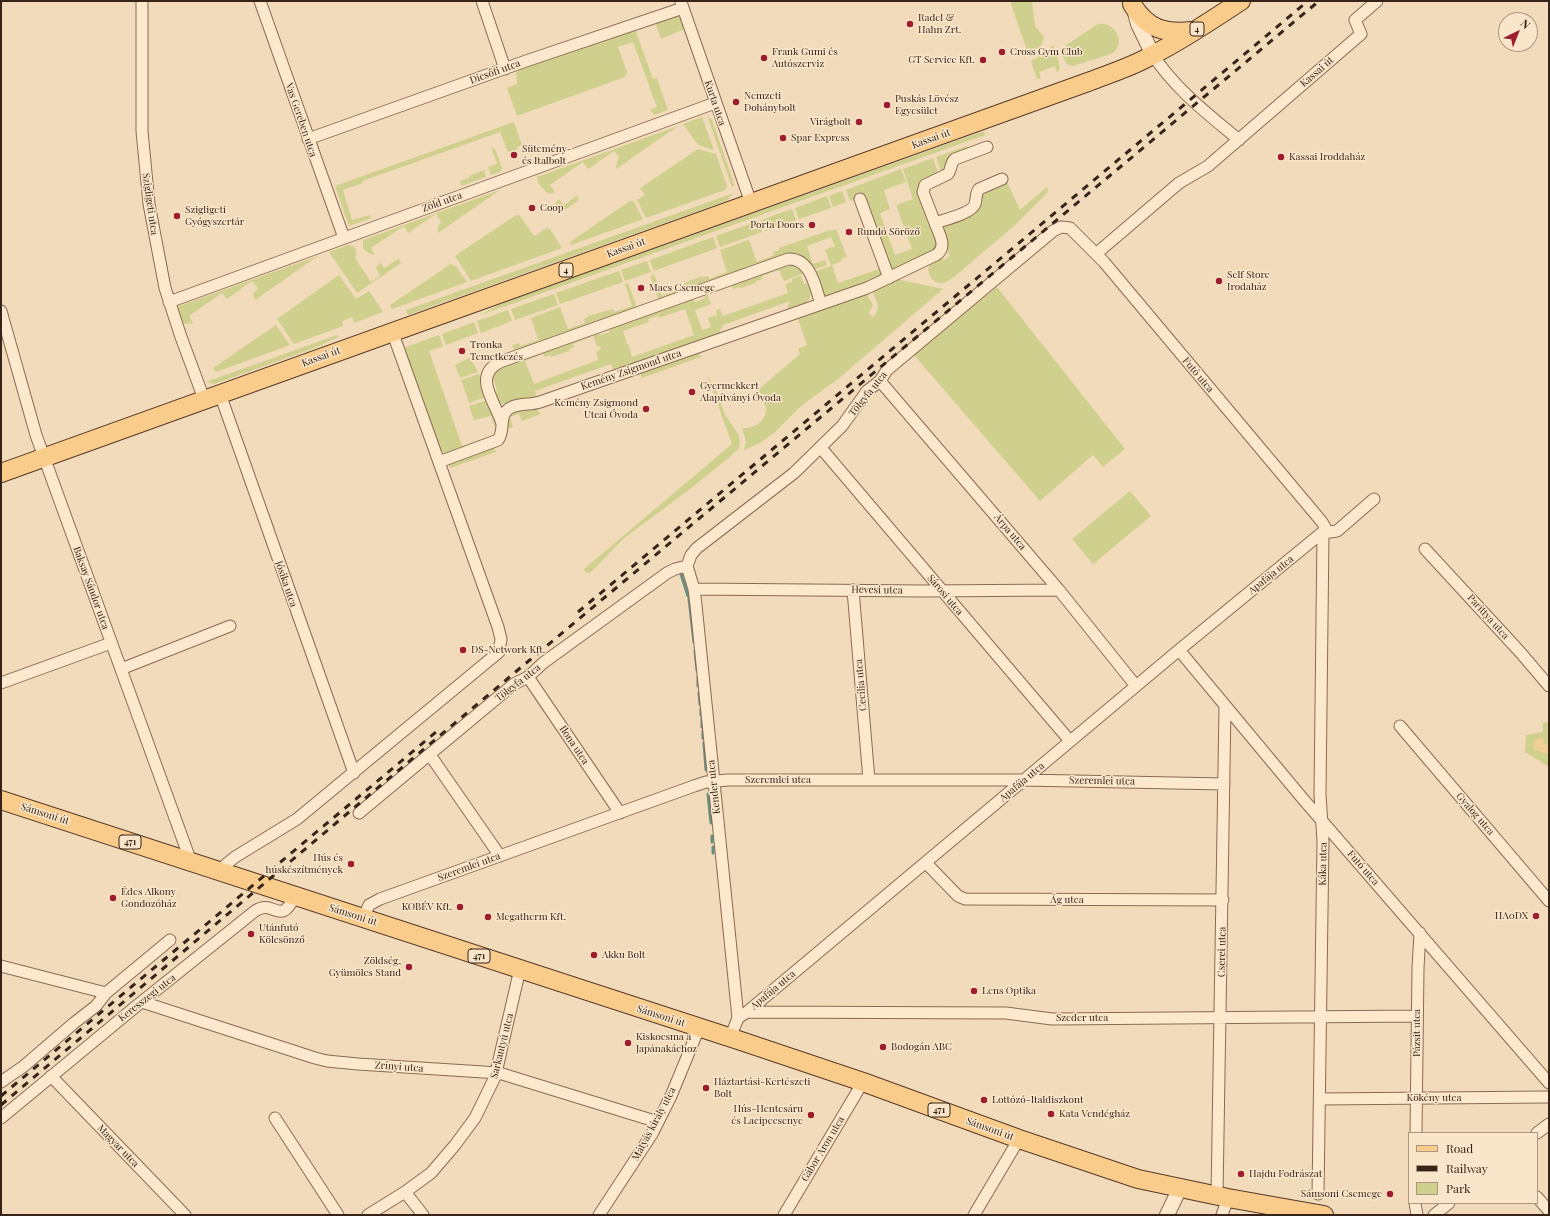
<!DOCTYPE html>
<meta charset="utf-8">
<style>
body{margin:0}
#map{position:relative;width:1550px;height:1216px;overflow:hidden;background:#f2dbba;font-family:"Playfair Display",serif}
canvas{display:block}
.frame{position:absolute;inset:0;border:2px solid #372419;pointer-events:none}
.legend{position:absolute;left:1408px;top:1132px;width:130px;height:72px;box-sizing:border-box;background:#f9e6ca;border:1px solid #ab9883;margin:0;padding:5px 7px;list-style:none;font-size:12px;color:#372419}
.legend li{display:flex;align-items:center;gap:8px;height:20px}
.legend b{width:20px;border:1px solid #ab9883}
.north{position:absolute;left:1498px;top:12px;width:40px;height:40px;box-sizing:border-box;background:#f9e6ca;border:1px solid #ab9883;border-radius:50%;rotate:43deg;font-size:11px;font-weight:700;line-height:16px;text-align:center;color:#372419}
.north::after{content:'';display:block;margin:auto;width:14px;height:18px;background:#9e1d2c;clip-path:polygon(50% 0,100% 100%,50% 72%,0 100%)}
</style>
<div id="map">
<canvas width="1550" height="1216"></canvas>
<div class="frame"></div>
<ul class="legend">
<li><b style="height:5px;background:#facc8c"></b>Road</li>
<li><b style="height:5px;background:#372419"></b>Railway</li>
<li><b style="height:11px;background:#cfd08d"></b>Park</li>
</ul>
<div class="north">N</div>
</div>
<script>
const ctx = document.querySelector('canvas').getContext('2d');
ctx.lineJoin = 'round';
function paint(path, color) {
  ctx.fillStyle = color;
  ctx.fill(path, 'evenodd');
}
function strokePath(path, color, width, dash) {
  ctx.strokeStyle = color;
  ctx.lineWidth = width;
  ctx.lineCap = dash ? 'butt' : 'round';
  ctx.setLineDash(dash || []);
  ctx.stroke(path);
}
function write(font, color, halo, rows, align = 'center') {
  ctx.font = font + ' "Playfair Display",serif';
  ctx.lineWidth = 3;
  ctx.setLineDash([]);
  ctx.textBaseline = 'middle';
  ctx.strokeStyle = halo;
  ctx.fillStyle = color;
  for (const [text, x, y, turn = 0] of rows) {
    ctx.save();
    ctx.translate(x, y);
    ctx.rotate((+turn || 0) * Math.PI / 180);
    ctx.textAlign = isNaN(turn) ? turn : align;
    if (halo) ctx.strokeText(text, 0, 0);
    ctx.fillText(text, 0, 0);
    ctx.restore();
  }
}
paint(new Path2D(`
 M1010,1H1032L1035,26L1044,37L1041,46L1030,53H1028Z
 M676,15L681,19L685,29L661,39L655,22Z
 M1098,24C1117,21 1127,46 1111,54L1073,66L1067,64C1062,58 1062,51 1066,45Z
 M635,29L653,79L657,78L668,110L654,115L650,110L657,107L633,42L618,47L627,72L625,77L517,116L507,88L517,84L516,73L521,68Z
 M1053,45L1058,58L1060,69L1057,72L1055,66L1039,72L1041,78L1037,79L1031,61L1042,55Z
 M707,115L712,120L734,184V186L732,187Z
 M702,117L714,150L698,145L683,124Z
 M514,122L522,145L517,147L518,149L508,152L500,132L362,181L363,183L343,190L352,220L370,215L371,218L349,226L335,186Z
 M678,126L616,169L617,162L619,157L614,151L588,169L583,162L550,185L555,192L550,194L546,192L538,183L537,177Z
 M981,132H984L985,135L478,316L505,302Z
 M967,146L969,152L942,175L936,157Z
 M491,147L495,149L502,168L500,172L491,175L488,167L497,164Z
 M698,149L716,154L727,186L725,190L646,218L637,200L645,195L640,188Z
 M933,158L939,176L925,181L939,248L895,270L891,269L862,197L850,201L846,190L901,169L906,182L884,190L890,209L880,213L895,255L912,249L896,205L913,199L903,169Z
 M484,170L486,177L461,186L460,181L469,178V176Z
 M1006,180L1020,210L1047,187L1048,192L1014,226L954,277C949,280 945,284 939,283C931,282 925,269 931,263C933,260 938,258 941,256L944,260L950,256C945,246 942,236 942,225L969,213L978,195Z
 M500,190L438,233V226L441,222L436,214L408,233L404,226L371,248L375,255L368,253L363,248V240Z
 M842,191L846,202L833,207L829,196Z
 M734,193L726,201L408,315L406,310Z
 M577,196L579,200L559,214L555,206L556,202L559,199L564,205Z
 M827,196L831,208L799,219L795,208Z
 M630,201L634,202L643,219L571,245L570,242Z
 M792,209L796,220L765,231L761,220Z
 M516,215L520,216L534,236L547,228L550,229L562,248L471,281L455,256Z
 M758,221L762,232L720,247L716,236Z
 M836,229L847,257L841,259L842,261L832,265L838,283L882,268L883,274L881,277L828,296L823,295L813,272L831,266L825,250L835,246L831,237L807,246L813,264L825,260L827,265L813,270L802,259L659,301L650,276L654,274L662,296L680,289L679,286L685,284L684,283L702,276V278L708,276L709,279L727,272L720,250L749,240L757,262L774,255L773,252L779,250V248L830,230L831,231Z
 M713,237L717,248L654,271L650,260Z
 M348,245L353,246C357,249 357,254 355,258L371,282L380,276L376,268L380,262L384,268L398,259L401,263L357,293L329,252Z
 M318,256L255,300L253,294L258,288L252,281L227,299L222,293L189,316L193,323L186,324L180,321L178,311L179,306Z
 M647,261L651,272L625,281L621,270Z
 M794,263L805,273L784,281L779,270L762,276V279L756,281V283L740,288L739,287L733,289L732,286L716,292L715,289L764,271Z
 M451,264L456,266L467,282L392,309L390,305Z
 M619,271L623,282L560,304L556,293Z
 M339,275L356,299L369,291L383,312L354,323L352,317L342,321L343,326L294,344L277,319Z
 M801,276L804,284L809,283C816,303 802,306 786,312L790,301L723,325L718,336L614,371L611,364L535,391L537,399L500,404L498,402L493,392L497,391L494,380L490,381L496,369L589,334L591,337L573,344L574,347L569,349V351L551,357L550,355L545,357L543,354L525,361L534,384L598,360L596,352L601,349L600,346L597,347L592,332L598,330L600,335L610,332L608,327L693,297L695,302L705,298L704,293L706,292L711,304L695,310L702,330L711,327L708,318L717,315L716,310L720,309L723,316L788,293L785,284L792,282V279ZM685,309L694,335L632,357L628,344L622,345L627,343L623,331L649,322L648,319L658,316L659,318Z
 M897,279L943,289L838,379L801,406L774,433L760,443L744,450L746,441L742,428C752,429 765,423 766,411C766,404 761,396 759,389L800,354L798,349L807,345L797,317L866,293L873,305L869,313L873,317C883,306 875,302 873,291Z
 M628,283L637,308L515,351L512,345L519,343L520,346L538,340L531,318L560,307L568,329L585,323L584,319L588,317V316L613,309L615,312L632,306L625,284Z
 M997,287L1125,449L1103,467L1093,455L1040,501L914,355Z
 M554,294L558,305L515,320L511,309Z
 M508,310L512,321L481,333L477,321Z
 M474,322L478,333L446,345L442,334Z
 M276,325L290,345L216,372L213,368Z
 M337,335L338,337L315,348L214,384L206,382Z
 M439,335L443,346L429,351L462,446L497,434L491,416L474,420L469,406L487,400L495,414L498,434L446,454L441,451L403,348Z
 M698,350L701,357L642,378L639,370Z
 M470,358L478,372L460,378L455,365Z
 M479,374L486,397L469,403L461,380Z
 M707,375L716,390L725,415L739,435L740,443L739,448L731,456L690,489L623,539L591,572L586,573L584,569L732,444Z
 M535,408L541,414L522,421L519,414L510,417L513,427L506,429C510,407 515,411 535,408Z
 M494,447L496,452L450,468L449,464L452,462Z
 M1130,491L1151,516L1093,564L1072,539Z
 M1543,722L1549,723V767L1525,752L1526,735L1543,732Z`), '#cfd08d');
paint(new Path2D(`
 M1543,738L1544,744L1549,745V754L1534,750V740Z`), '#f1ce93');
strokePath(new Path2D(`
 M681,574L688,596
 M689,599L694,642
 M695,651L697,670
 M698,677V686
 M699,693L700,704
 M701,709V715
 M702,718V727
 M703,731V738
 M704,743L706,770
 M708,794L711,823
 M712,836V842
 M713,847V853`), '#668f81', 3);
const minor = new Path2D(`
 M142,1V131L149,204L165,288L181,337L204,399
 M260,1L344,238
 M482,1L505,69
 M681,2L751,203
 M1153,55C1175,89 1208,114 1239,140
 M308,139L526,61L683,8
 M860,199L889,278
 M935,223L923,192L925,185L948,174C952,169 950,163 955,159L987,147
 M1097,253L1179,183L1208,166L1361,34L1355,20L1377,1
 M169,302L715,103
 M1,311L36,435L191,862
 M880,381L1059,590L1136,686
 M220,394L354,773
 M502,424C497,404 471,376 500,362L788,259C811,258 815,287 821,304
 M821,448L1070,741
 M439,462L498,440C506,430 497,413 512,407C521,403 531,405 540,402L867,288L936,255C948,247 939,234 935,223C944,220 972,213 975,204C977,199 975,194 979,189L1002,179
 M1425,549L1520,652L1549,686
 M694,589L925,591L1059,590
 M853,590L869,780
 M1179,650L1303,799L1549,1083
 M121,669L230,626
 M528,677L620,813
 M1,683L111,643
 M1400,726L1549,901
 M430,755L500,856
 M359,813L514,684L528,677L543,663L667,573L675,569L687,566
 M926,863L958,896L965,899L1223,900
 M218,871L235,857L297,819L499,652L501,639L498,627L392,331
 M363,918L369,905L380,899L694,786L706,782L728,780H1024L1224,784
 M1,966L106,993
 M142,1002L315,1058L327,1061L358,1064L499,1073L658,1122
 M747,1012L1006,1013L1052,1019L1417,1016
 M730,1038L738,1018L747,1012L1179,650L1324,531L1325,527L1322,522L1104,262L1070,228L1061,227L1053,231L887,370L880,381L867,391L842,426L794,473L697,548L691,555L687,566L694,589L696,605L738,1018
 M51,1076L185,1215
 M1,1082L24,1066L74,1023L96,1006L106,993L170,940
 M1320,1099L1549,1097
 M1,1118L134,1008L255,911C275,898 279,928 295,896
 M275,1118L338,1215
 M1416,1133L1418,968L1420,933
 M1537,1133L1549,1124
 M405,1192L423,1215
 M1318,1194L1323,841L1320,795L1323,533L1337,531L1374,499
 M1217,1196L1225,707
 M1537,1197L1549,1211
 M1415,1203L1417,1215
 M368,1215L405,1192L431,1173L455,1145L475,1118L495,1077L520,969
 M599,1215L652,1134L671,1096L699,1028
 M784,1215L863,1082
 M974,1215L1019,1139
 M1222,1215L1228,1198
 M1434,1215L1449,1203`);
const tertiary = new Path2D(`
 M1134,9L1138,24L1153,55
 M1167,1215L1180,1188`);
const primary = new Path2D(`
 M1132,4C1147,29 1165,34 1192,31
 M1,473L1088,82C1106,75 1125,69 1143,60C1177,43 1209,22 1241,1
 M1,800L744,1042L863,1082L1019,1139L1138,1179L1228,1198L1324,1215`);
strokePath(minor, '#8a6a53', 13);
strokePath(tertiary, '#8a6a53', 16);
strokePath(primary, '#563928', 20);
strokePath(minor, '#fce9cd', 11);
strokePath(tertiary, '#fce9cd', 14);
strokePath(primary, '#facc8c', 18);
strokePath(new Path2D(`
 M578,612L1308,1
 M1,1096L436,732
 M1,1105L519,669L1319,1`), '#372419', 3, [7, 7]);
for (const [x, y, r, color] of [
 [910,24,4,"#9e1d2c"],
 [1002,52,4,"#9e1d2c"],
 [764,58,4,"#9e1d2c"],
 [983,60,4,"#9e1d2c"],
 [736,102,4,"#9e1d2c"],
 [887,105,4,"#9e1d2c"],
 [859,122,4,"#9e1d2c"],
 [783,138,4,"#9e1d2c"],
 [514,155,4,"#9e1d2c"],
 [1281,157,4,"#9e1d2c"],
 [532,208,4,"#9e1d2c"],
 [177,216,4,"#9e1d2c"],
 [812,225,4,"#9e1d2c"],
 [849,232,4,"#9e1d2c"],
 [1219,281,4,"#9e1d2c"],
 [641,288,4,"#9e1d2c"],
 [462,351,4,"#9e1d2c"],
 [692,392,4,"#9e1d2c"],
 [646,409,4,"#9e1d2c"],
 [463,650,4,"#9e1d2c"],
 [351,864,4,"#9e1d2c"],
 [113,898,4,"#9e1d2c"],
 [460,907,4,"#9e1d2c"],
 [1536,916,4,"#9e1d2c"],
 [488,917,4,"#9e1d2c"],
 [251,934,4,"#9e1d2c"],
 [594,955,4,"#9e1d2c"],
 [409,967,4,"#9e1d2c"],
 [974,991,4,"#9e1d2c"],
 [628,1043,4,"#9e1d2c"],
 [883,1047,4,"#9e1d2c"],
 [706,1088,4,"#9e1d2c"],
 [984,1100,4,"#9e1d2c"],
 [1051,1114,4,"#9e1d2c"],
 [811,1115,4,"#9e1d2c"],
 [1241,1174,4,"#9e1d2c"],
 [1390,1194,4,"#9e1d2c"]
]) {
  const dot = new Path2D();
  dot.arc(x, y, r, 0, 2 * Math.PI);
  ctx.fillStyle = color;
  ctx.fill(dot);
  strokePath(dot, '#f9e6ca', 1.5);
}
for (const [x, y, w] of [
 [1197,29,14],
 [566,270,14],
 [130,842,22],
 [479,956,22],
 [939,1110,22]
]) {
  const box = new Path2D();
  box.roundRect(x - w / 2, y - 7, w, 14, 3);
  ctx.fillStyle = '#f9e6ca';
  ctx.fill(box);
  strokePath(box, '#372419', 1);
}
write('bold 9px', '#372419', null, [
 ["4",1197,29],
 ["4",566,270],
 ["471",130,842],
 ["471",479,956],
 ["471",939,1110]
]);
write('10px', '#372419', '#f9e6ca', [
 ["Radel &",918,18],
 ["Hahn Zrt.",918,30],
 ["Frank Gumi és",772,52],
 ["Autószerviz",772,64],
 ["Cross Gym Club",1010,52],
 ["GT Service Kft.",975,60,"right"],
 ["Nemzeti",744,96],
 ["Dohánybolt",744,108],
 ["Puskás Lövész",895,99],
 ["Egyesület",895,111],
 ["Virágbolt",851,122,"right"],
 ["Spar Express",791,138],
 ["Sütemény-",522,149],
 ["és Italbolt",522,161],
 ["Kassai Iroddaház",1289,157],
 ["Coop",540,208],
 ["Szigligeti",185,210],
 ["Gyógyszertár",185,222],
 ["Porta Doors",804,225,"right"],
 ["Rundó Söröző",857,232],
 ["Self Store",1227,275],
 ["Irodaház",1227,287],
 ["Macs Csemege",649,288],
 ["Tronka",470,345],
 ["Temetkezés",470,357],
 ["Gyermekkert",700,386],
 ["Alapítványi Óvoda",700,398],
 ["Kemény Zsigmond",638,403,"right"],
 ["Utcai Óvoda",638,415,"right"],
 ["DS-Network Kft.",471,650],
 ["Hús és",343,858,"right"],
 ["húskészítmények",343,870,"right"],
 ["Édes Alkony",121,892],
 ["Gondozóház",121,904],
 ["KOBÉV Kft.",452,907,"right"],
 ["HA0DX",1528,916,"right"],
 ["Megatherm Kft.",496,917],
 ["Utánfutó",259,928],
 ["Kölcsönző",259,940],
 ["Akku Bolt",602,955],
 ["Zöldség,",401,961,"right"],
 ["Gyümölcs Stand",401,973,"right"],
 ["Lens Optika",982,991],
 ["Kiskocsma a",636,1037],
 ["Japánakáchoz",636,1049],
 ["Bodogán ABC",891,1047],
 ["Háztartási-Kertészeti",714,1082],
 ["Bolt",714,1094],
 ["Lottózó-Italdiszkont",992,1100],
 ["Hús-Hentesáru",803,1109,"right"],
 ["és Lacipecsenye",803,1121,"right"],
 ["Kata Vendégház",1059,1114],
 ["Hajdu Fodrászat",1249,1174],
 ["Sámsoni Csemege",1382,1194,"right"]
], 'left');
write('10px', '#372419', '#f9e6ca', [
 ["Dicsőfi utca",495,72,-20],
 ["Kassai út",1317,72,-41],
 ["Kurta utca",715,103,71],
 ["Vas Gereben utca",301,120,71],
 ["Kassai út",931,139,-20],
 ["Zöld utca",442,202,-20],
 ["Szigligeti utca",150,204,82],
 ["Kassai út",626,248,-20],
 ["Kassai út",321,357,-20],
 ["Kemény Zsigmond utca",631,370,-19],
 ["Futó utca",1198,375,50],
 ["Tölgyfa utca",868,394,-51],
 ["Árpa utca",1010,532,50],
 ["Apafája utca",1271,575,-39],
 ["Jósika utca",286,584,71],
 ["Baksay Sándor utca",91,588,70],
 ["Hevesi utca",877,590,1],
 ["Sárosi utca",945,595,50],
 ["Parittya utca",1488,617,48],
 ["Tölgyfa utca",518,683,-38],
 ["Cecília utca",861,685,-95],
 ["Ilona utca",574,745,56],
 ["Szeremlei utca",778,780],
 ["Szeremlei utca",1102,781,1],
 ["Apafája utca",1022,782,-40],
 ["Kender utca",714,787,-96],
 ["Sámsoni út",45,814,18],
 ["Gyalog utca",1475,814,49],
 ["Káka utca",1323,864,-89],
 ["Szeremlei utca",469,867,-20],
 ["Futó utca",1363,868,49],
 ["Ág utca",1067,900],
 ["Sámsoni út",353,915,18],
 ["Cserei utca",1222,952,-89],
 ["Apafája utca",773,990,-40],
 ["Keresszegi utca",147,998,-38],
 ["Sámsoni út",661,1016,18],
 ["Szeder utca",1082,1018],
 ["Pázsit utca",1417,1033,-90],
 ["Sarkantyú utca",502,1046,-76],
 ["Zrínyi utca",399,1067,4],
 ["Kökény utca",1434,1098],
 ["Mátyás király utca",654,1124,-62],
 ["Sámsoni út",990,1129,20],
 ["Magyar utca",118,1146,46],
 ["Gábor Áron utca",823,1149,-59]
]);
</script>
